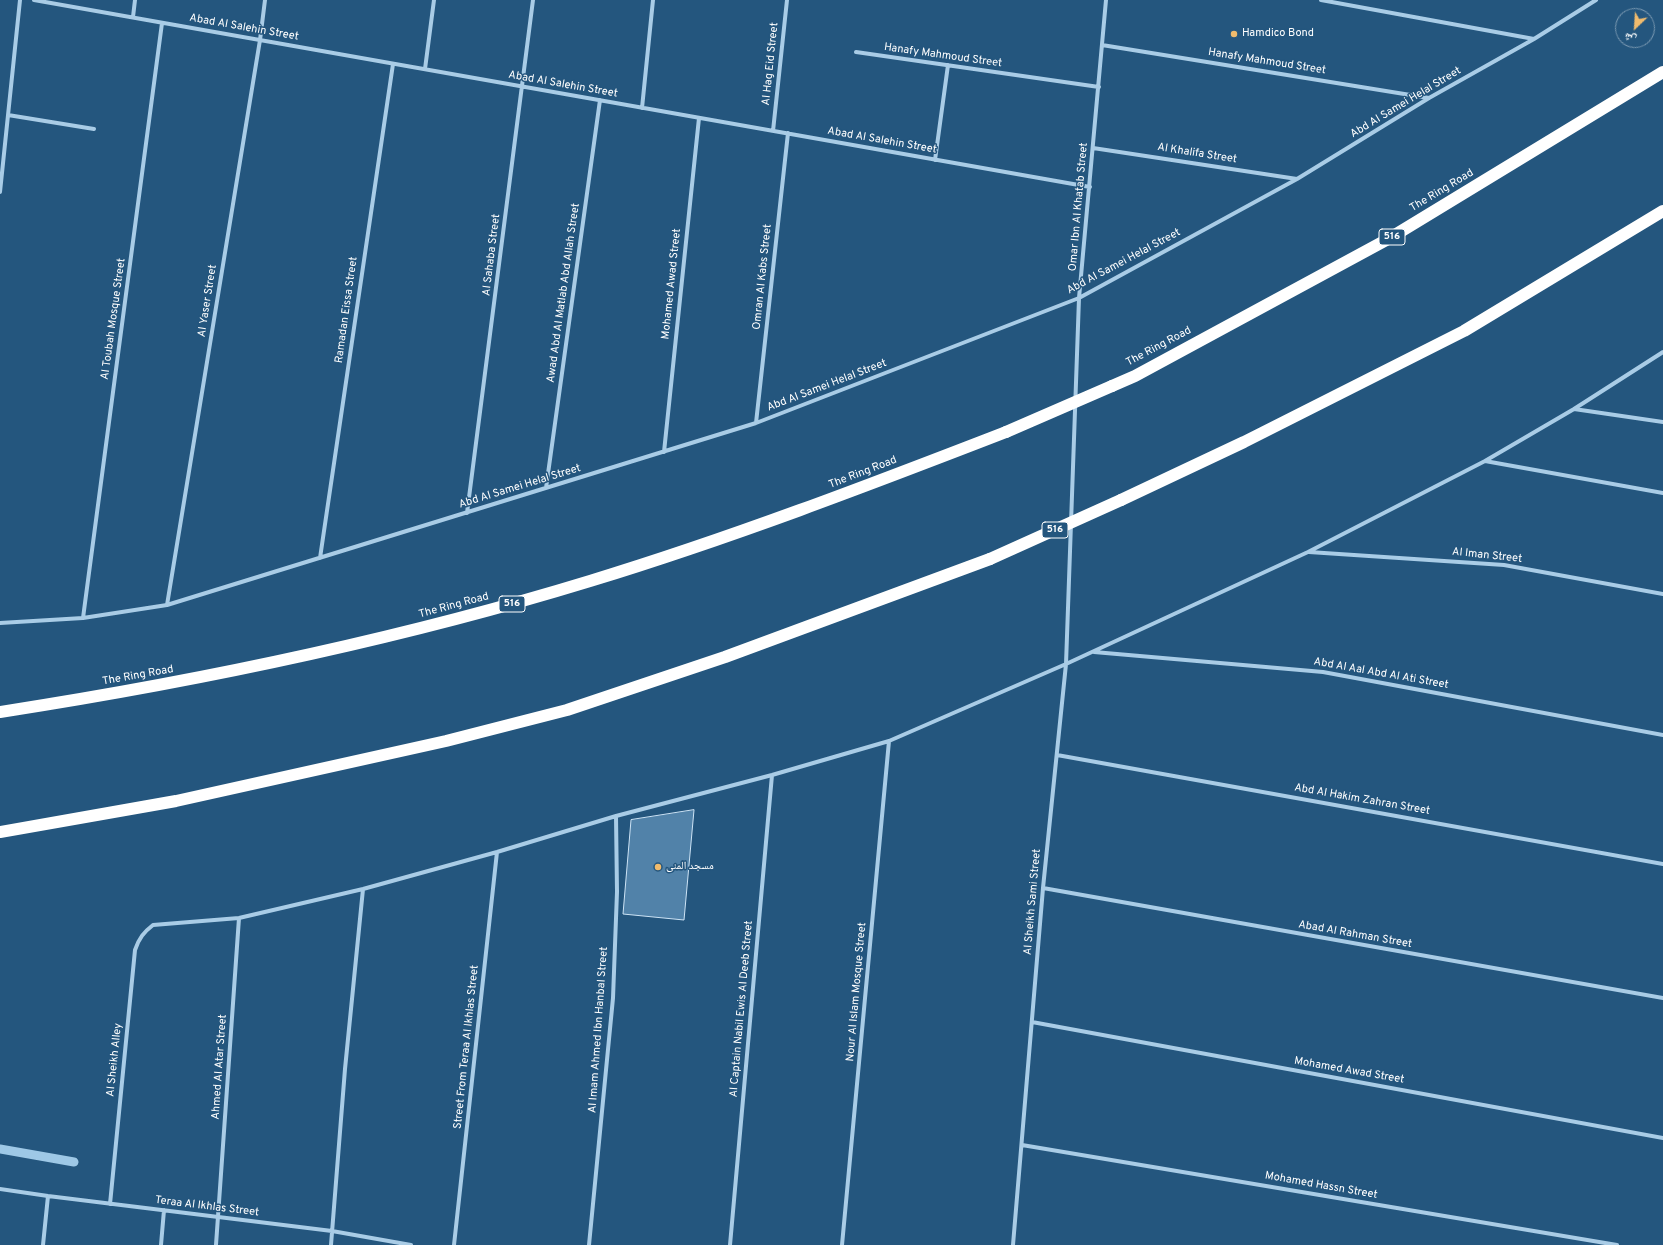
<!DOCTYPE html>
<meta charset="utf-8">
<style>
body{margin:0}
#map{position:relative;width:1663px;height:1245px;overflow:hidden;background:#24567e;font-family:Overpass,"Noto Naskh Arabic",sans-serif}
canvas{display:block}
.north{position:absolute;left:1615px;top:8px;width:40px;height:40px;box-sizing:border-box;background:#24567e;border:1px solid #7c9ab2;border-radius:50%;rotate:205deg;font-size:11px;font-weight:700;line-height:16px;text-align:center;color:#fff}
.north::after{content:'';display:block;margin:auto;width:14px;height:18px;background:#f0bb6d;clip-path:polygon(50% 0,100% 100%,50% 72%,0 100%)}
</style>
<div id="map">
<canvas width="1663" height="1245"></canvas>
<div class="north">ش</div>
</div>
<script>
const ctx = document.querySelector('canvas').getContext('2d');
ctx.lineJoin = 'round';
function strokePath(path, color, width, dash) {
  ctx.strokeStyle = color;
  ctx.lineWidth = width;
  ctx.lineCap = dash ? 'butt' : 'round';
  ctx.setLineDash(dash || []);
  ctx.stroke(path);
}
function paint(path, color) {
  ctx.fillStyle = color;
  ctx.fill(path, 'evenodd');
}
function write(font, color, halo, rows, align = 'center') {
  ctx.font = font + ' Overpass,"Noto Naskh Arabic",sans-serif';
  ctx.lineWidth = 3;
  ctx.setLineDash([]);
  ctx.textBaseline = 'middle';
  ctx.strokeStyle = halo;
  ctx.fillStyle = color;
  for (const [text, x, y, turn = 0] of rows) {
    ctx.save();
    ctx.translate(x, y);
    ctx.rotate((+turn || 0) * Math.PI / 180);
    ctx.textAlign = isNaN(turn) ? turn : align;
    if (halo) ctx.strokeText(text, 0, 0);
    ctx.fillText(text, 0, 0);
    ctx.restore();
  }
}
strokePath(new Path2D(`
 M0,1149L74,1162`), '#9ec8e6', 9);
const building = new Path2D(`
 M694,810L684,920L623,914L631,820Z`);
paint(building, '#5182a9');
strokePath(building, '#cde3f5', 1);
strokePath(new Path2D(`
 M34,0L1090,187
 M1321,0L1534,39
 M133,17L135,0
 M1102,45L1429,98
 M856,52L1099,87
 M425,69L434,0
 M642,108L653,0
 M8,115L94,129
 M773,131L787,0
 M1093,148L1297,179
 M935,160L948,65
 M0,192L20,0
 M1574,409L1663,422
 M756,423L788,133
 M664,452L699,118
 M1485,461L1663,493
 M546,488L600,100
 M467,513L533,0
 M1309,552L1504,565L1663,594
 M320,558L393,64
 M167,605L260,40L265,0
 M83,618L162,23
 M0,623L83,618L167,605L756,423L1079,298L1297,179L1429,98L1534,39L1596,0
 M1094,652L1323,672L1663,735
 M1057,755L1663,864
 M1043,888L1663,998
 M1032,1022L1663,1138
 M1022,1145L1617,1245
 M0,1189L48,1196L332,1231L411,1245
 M110,1204L135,950C139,938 144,932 153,925L239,918L363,889L497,852L616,816L772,775L889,741L1066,664L1308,552L1485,461L1574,409L1663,352
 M43,1245L48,1196
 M161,1245L164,1210
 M216,1245L239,918
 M331,1245L345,1069L363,889
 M454,1245L497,852
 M589,1245L613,998L617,892L616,816
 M730,1245L772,775
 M842,1245L889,741
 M1013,1245L1043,888L1066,664L1079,298L1106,0`), '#a9cce6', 4);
strokePath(new Path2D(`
 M1112,386L1135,376L1390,238L1663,72
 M1121,500L1244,442L1464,331L1663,211
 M0,712C200,681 397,640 590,581C731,538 869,485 1006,432
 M0,832L176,801L446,741L567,710L725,657L990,559`), '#fff', 12);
strokePath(new Path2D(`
 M1006,432L1112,386
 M990,559L1121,500`), '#fff', 12);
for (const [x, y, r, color] of [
 [1234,34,4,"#f0bb6d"],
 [658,867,4,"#f0bb6d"]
]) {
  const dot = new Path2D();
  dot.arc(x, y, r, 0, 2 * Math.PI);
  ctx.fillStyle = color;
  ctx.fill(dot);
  strokePath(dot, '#24567e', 1.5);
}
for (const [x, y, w] of [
 [1392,237,26],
 [1055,530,26],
 [512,604,26]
]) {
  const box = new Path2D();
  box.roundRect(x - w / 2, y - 8, w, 16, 3);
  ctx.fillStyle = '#24567e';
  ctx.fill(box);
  strokePath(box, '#fff', 1);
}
write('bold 10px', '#fff', null, [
 ["516",1392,237],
 ["516",1055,530],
 ["516",512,604]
]);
write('11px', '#fff', '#24567e', [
 ["Abad Al Salehin Street",244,28,10],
 ["Hanafy Mahmoud Street",943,56,8],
 ["Hanafy Mahmoud Street",1267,62,9],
 ["Al Hag Eid Street",771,64,-84],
 ["Abad Al Salehin Street",563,85,10],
 ["Abd Al Samei Helal Street",1406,103,-31],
 ["Abad Al Salehin Street",882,141,10],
 ["Al Khalifa Street",1197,154,9],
 ["The Ring Road",1442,191,-31],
 ["Omar Ibn Al Khatab Street",1079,207,-85],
 ["Al Sahaba Street",492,255,-83],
 ["Abd Al Samei Helal Street",1124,262,-28],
 ["Omran Al Kabs Street",763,277,-84],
 ["Mohamed Awad Street",672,284,-84],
 ["Awad Abd Al Matlab Abd Allah Street",564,293,-82],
 ["Al Yaser Street",208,301,-81],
 ["Ramadan Eissa Street",347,310,-82],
 ["Al Toubah Mosque Street",114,319,-82],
 ["The Ring Road",1159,347,-28],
 ["Abd Al Samei Helal Street",827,386,-21],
 ["The Ring Road",863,473,-21],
 ["Abd Al Samei Helal Street",520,487,-17],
 ["Al Iman Street",1487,556,6],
 ["The Ring Road",454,606,-15],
 ["Abd Al Aal Abd Al Ati Street",1381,674,10],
 ["The Ring Road",138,676,-10],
 ["Abd Al Hakim Zahran Street",1362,800,10],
 ["Al Sheikh Sami Street",1033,902,-85],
 ["Abad Al Rahman Street",1355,935,10],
 ["Nour Al Islam Mosque Street",857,992,-85],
 ["Al Captain Nabil Ewis Al Deeb Street",742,1009,-85],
 ["Al Imam Ahmed Ibn Hanbal Street",599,1030,-86],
 ["Street From Teraa Al Ikhlas Street",467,1047,-84],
 ["Al Sheikh Alley",115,1060,-84],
 ["Ahmed Al Atar Street",220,1067,-86],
 ["Mohamed Awad Street",1349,1071,10],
 ["Mohamed Hassn Street",1321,1186,10],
 ["Teraa Al Ikhlas Street",207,1207,7]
]);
write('11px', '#fff', '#24567e', [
 ["Hamdico Bond",1242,34],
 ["مسجد المنى",666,867]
], 'left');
</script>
